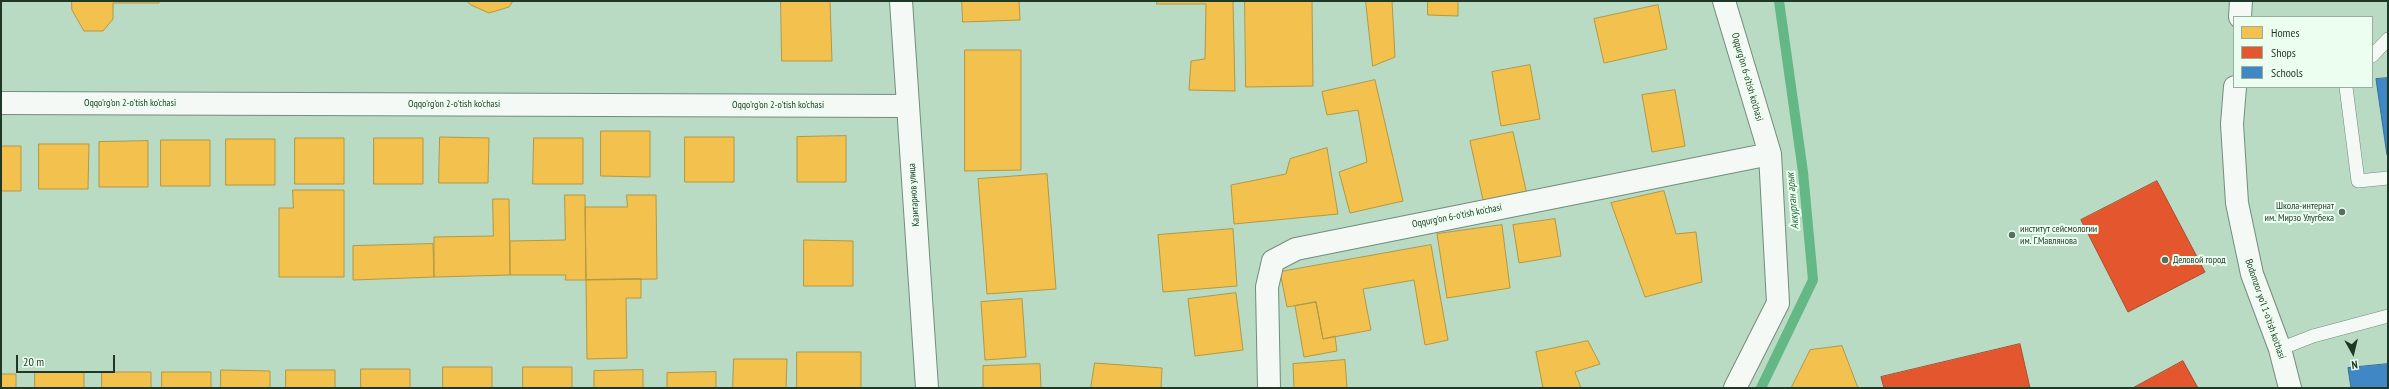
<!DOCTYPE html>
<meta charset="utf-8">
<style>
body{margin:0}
#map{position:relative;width:2389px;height:389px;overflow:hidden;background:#b9dac3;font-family:"PT Sans Narrow",sans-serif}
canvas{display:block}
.frame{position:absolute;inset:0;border:2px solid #1e3727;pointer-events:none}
.legend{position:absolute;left:2233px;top:16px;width:140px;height:72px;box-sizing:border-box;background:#ecfef0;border:1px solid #9aaea0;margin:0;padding:5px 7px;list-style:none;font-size:12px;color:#1e3727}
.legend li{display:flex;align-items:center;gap:8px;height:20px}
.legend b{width:20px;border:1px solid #9aaea0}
.north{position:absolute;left:2333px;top:333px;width:40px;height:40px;-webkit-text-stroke:3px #ecfef0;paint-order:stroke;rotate:172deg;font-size:11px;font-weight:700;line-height:16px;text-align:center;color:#1e3727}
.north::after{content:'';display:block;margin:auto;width:14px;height:18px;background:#1e3727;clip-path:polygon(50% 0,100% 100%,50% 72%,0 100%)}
.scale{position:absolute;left:16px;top:355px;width:99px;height:18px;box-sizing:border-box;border:2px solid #1e3727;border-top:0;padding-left:5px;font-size:12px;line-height:14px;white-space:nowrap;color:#1e3727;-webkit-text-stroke:3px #ecfef0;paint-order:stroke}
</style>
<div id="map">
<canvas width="2389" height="389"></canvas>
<div class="frame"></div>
<ul class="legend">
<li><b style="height:11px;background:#f2c14e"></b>Homes</li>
<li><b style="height:11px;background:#e4572e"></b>Shops</li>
<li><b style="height:11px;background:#3f88c5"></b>Schools</li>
</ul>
<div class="north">N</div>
<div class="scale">20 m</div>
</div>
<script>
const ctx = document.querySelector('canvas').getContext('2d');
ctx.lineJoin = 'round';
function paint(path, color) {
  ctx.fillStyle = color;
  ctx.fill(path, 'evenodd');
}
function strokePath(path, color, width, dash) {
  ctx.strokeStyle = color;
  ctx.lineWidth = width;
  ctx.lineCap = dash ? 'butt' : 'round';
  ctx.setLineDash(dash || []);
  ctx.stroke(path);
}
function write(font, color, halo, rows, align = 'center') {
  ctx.font = font + ' "PT Sans Narrow",sans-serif';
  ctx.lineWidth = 4;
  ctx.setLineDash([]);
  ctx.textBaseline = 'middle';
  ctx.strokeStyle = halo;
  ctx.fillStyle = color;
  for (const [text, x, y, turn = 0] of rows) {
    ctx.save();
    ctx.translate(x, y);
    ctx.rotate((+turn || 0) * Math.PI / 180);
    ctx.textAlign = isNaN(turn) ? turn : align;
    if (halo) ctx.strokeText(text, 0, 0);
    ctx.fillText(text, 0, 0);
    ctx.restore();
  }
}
const homes = new Path2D(`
 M72,1H159V3H113V19L103,31H84L72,10Z
 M467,1H513L509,7L489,13L471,5Z
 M781,1H830L832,61H782Z
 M962,1H1019L1020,20L963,22Z
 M1157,1H1233L1235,91L1189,90L1191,61L1205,59L1206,4H1157Z
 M1245,1H1312L1313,86L1246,87Z
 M1366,1H1392L1395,57L1373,66Z
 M1428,1H1458V16L1428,15Z
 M1658,5L1667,49L1604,63L1594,19Z
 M965,50H1021V170L965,171Z
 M1530,65L1540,119L1501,126L1492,72Z
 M1375,80L1403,201L1350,213L1339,172L1367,162L1358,110L1327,115L1322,92Z
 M1675,90L1685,146L1652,152L1642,95Z
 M601,131H650V177L601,176Z
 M1513,132L1528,199L1485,209L1470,141Z
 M846,136V182H797V137Z
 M440,137L489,138L488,183H439Z
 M685,137H734V182H685Z
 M295,138H344V184H295Z
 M374,138H423V184H374Z
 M534,138H583V184H533Z
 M226,139H275V185H226Z
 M161,140H210V186H161Z
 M148,141V187H99V142Z
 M39,144H89L88,189H39Z
 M1,146H21V191H1Z
 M1327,148L1338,214L1234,224L1231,185L1286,174L1290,159Z
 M1047,174L1056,289L987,294L978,179Z
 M293,190H344V277H279V208H293Z
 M1664,191L1676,234L1696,232L1702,282L1645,297L1611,203Z
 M565,195H585L586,280H565L566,275H510V241L565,240Z
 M627,195H656L657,279L586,280L585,207H627Z
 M493,199H509L510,275L434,277V237L493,236Z
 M1555,219L1561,256L1519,263L1513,225Z
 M1502,225L1510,288L1447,298L1437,234Z
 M1233,229L1237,286L1163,292L1158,235Z
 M804,240L853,241V286H804Z
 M433,244L434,277L353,280V246Z
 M1431,245L1448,340L1425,345L1414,280L1363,289L1371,330L1323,339L1316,302L1287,307L1280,272Z
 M641,279V298H626L627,358L587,359L586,280Z
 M1236,293L1243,350L1195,356L1188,299Z
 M1022,299L1026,357L985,360L981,302Z
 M1316,302L1323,339L1335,336L1337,351L1304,357L1295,306Z
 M1588,341L1600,364L1575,372L1581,388H1543L1536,352Z
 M1842,346L1858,388H1791L1810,350Z
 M797,352H861V388H797Z
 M734,359H787L786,388H733Z
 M1345,360L1347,388H1294L1293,364Z
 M1095,363L1162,368L1161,388H1091Z
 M1040,364L1041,388H983V366Z
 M443,367H492V388H443Z
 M523,367H572V388H523Z
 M361,369H410V388H361Z
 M221,370L270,371V388H221Z
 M286,370H335V388H286Z
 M643,370V388H594V371Z
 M35,372H84V388H35Z
 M102,372H151V388H102Z
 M162,372H211V388H162Z
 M716,372V388H667V373Z
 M1,374H16V388H1Z`);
paint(homes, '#f2c14e');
strokePath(homes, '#b29842', 1);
const shops = new Path2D(`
 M2157,181L2205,272L2128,312L2081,220Z
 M2020,344L2030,388H1884L1881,377Z
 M2183,361L2198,388H2133Z`);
paint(shops, '#e4572e');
strokePath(shops, '#a94d2c', 1);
const schools = new Path2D(`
 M2388,78V155H2387L2376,79Z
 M2388,364V388H2351L2348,368Z`);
paint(schools, '#3f88c5');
strokePath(schools, '#357096', 1);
strokePath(new Path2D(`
 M1761,388L1813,280L1803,172L1779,1`), '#64b885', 10);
const lane = new Path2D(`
 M2372,56L2388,39
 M2346,87L2358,181L2388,178
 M2280,349L2313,336L2388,316`);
const street = new Path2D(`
 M901,1L927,388
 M1724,1L1770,154L1778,303L1735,388
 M2240,17L2241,1
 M2235,87L2232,124L2237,203L2252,274L2280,349L2290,388
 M1,103L908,106
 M1269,388L1267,287L1273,261L1296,249L1770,154`);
strokePath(lane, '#738d7c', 14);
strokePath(street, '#738d7c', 24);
strokePath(lane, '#f4f9f6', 13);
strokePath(street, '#f4f9f6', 22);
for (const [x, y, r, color] of [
 [2342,212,4,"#54705e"],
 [2012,235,4,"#54705e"],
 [2165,260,4,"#54705e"]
]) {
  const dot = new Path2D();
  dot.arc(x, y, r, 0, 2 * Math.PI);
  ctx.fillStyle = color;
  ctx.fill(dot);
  strokePath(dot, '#ecfef0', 1.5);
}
write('10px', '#1e3727', '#ecfef0', [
 ["Oqqurg'on 6-o'tish ko'chasi",1747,77,74],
 ["Oqqo'rg'on 2-o'tish ko'chasi",130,103],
 ["Oqqo'rg'on 2-o'tish ko'chasi",454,104],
 ["Oqqo'rg'on 2-o'tish ko'chasi",778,105],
 ["Казитарнов улица",914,195,-94],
 ["Oqqurg'on 6-o'tish ko'chasi",1457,216,-11],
 ["Bodomzor yo'l 1-o'tish ko'chasi",2265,309,71]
]);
write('10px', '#1e3727', '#ecfef0', [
 ["Школа-интернат",2334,206,"right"],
 ["им. Мирзо Улугбека",2334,218,"right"],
 ["институт сейсмологии",2020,229],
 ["им. Г.Мавлянова",2020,241],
 ["Деловой город",2173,260]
], 'left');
write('italic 11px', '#2d6341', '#ecfef0', [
 ["Аккурган арык",1793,201,-95]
]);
</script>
